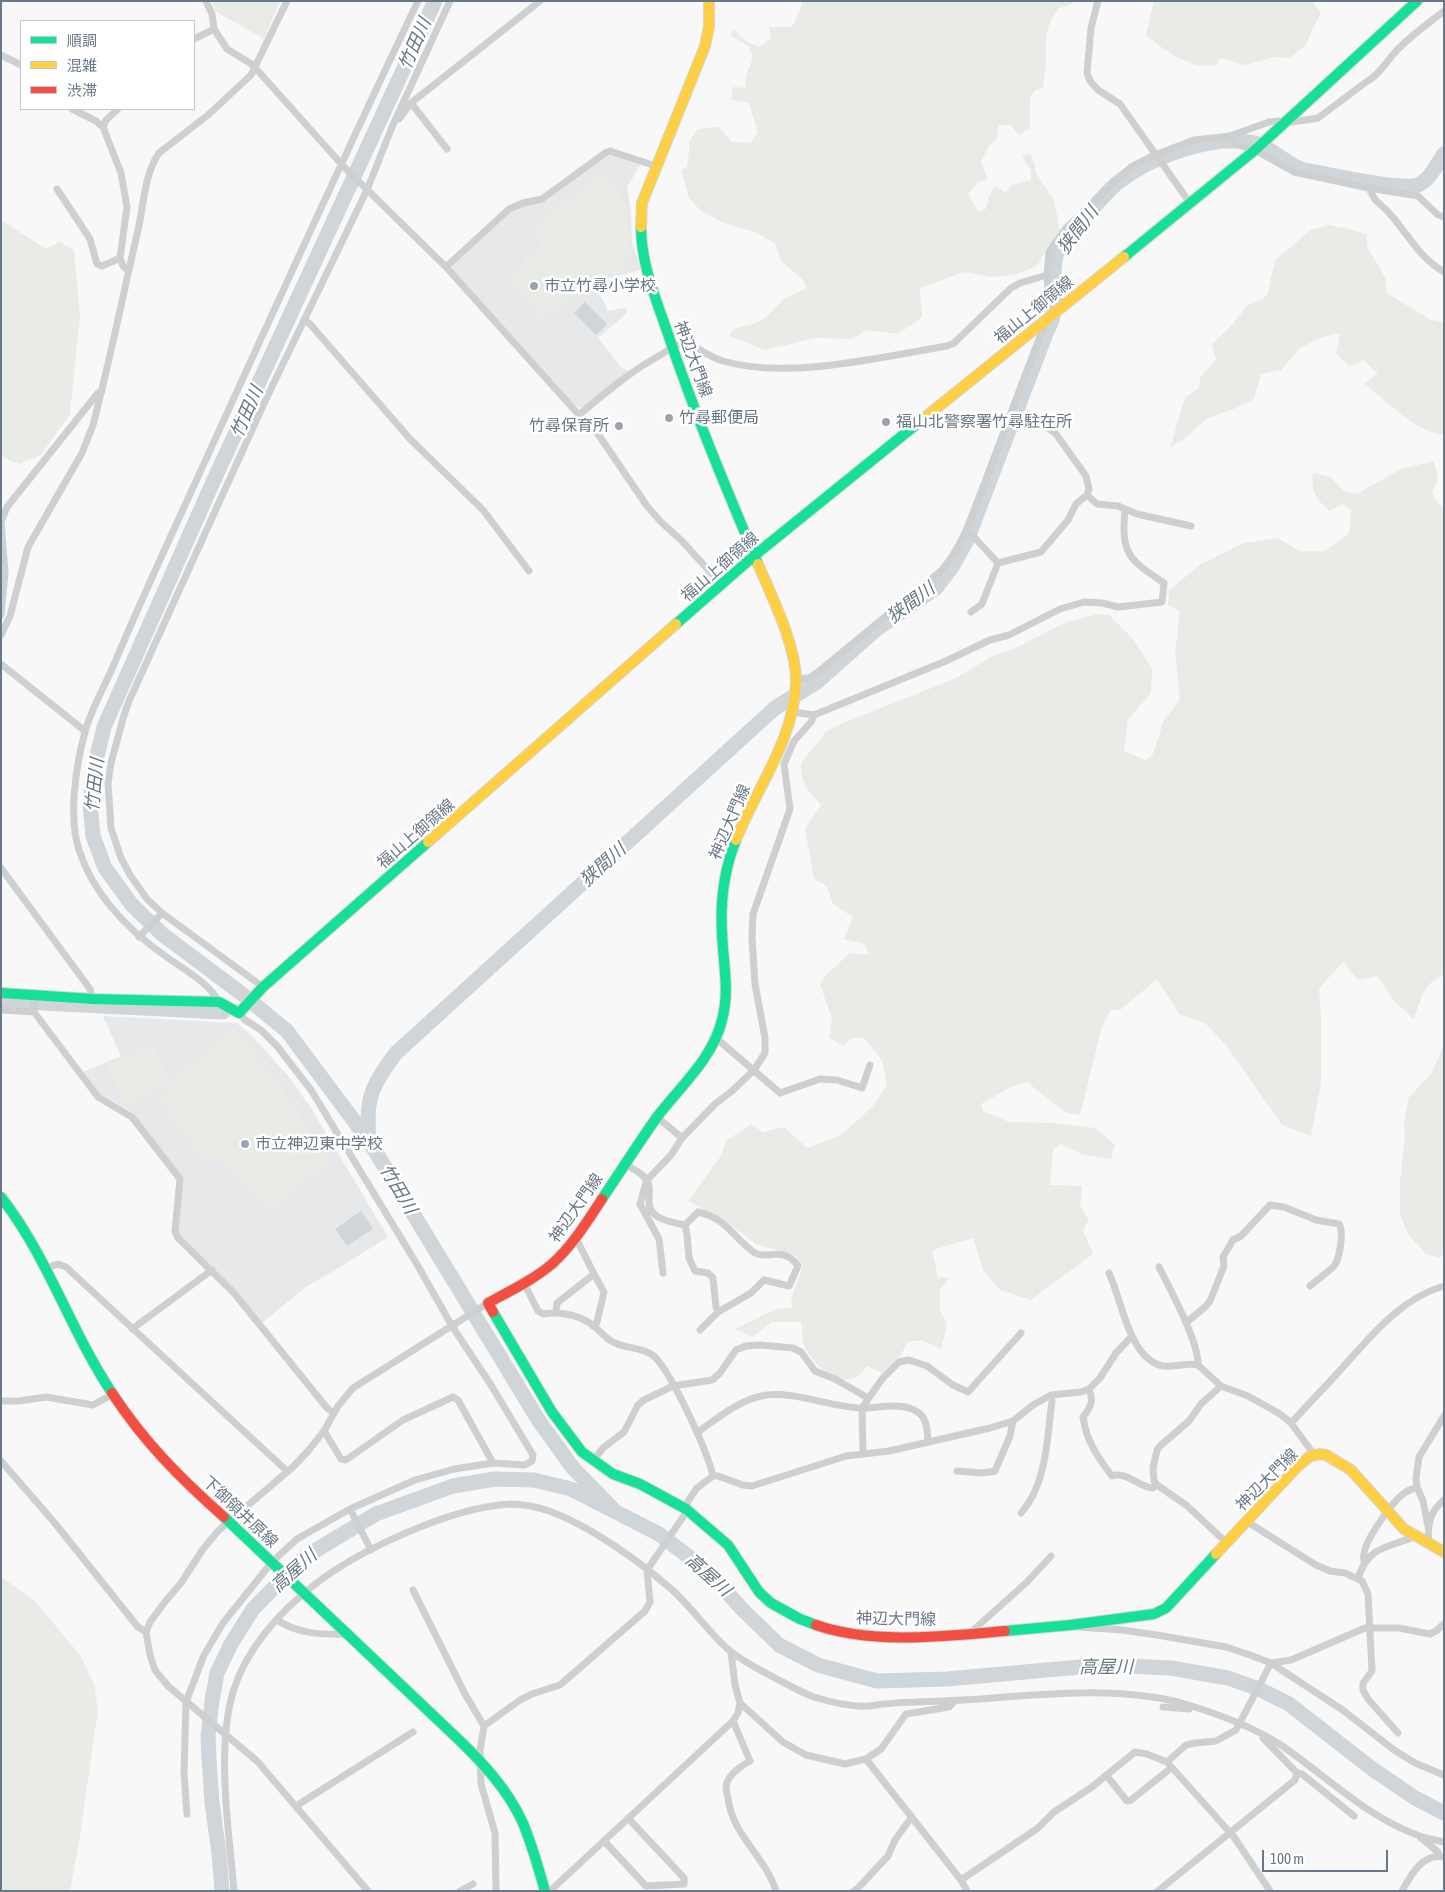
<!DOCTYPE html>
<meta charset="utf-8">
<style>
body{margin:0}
#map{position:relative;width:1445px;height:1892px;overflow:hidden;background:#f8f8f8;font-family:"Asap Condensed","Noto Sans JP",sans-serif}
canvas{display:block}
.frame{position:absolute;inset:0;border:2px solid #697786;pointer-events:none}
.legend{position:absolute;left:20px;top:20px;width:175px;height:90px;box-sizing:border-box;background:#fff;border:1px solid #c3c9cf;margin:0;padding:6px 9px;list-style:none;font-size:15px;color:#697786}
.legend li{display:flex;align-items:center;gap:10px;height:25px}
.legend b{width:25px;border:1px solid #c3c9cf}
.scale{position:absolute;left:1262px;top:1850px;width:126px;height:22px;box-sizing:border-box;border:2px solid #697786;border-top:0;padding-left:6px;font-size:15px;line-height:18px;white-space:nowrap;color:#697786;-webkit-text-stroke:4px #fff;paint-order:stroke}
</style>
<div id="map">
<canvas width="1445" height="1892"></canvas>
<div class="frame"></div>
<ul class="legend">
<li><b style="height:6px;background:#16e098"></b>順調</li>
<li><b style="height:6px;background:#ffcf43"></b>混雑</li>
<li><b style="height:6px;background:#f24e42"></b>渋滞</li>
</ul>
<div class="scale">100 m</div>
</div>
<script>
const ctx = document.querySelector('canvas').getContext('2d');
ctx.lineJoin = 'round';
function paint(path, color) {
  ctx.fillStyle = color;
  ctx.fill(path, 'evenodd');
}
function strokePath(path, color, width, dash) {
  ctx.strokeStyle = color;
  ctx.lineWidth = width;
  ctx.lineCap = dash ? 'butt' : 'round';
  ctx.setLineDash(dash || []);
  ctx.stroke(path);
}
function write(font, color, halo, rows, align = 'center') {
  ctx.font = font + ' "Asap Condensed","Noto Sans JP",sans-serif';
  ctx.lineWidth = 5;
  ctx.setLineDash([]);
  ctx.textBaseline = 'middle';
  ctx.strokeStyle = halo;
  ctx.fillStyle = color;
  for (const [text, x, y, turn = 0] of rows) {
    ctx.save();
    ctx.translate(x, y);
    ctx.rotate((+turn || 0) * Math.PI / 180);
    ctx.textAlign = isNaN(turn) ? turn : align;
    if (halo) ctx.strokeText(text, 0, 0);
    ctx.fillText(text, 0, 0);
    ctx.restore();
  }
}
paint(new Path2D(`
 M614,155L641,164L627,187L631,212L632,242L641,270L598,281L606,291L599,294L605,303L607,311L625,308L628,312L598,338L621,367L629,371L584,407H575L453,271L452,266L511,211L521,206L547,200L603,157Z
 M103,1016L237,1023L255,1039L288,1076L311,1108L388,1237L334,1271L307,1286L262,1323L212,1266L181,1238L177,1231L182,1178L131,1111L100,1094L83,1072L121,1056Z`), '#e7e8e9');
paint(new Path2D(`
 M212,1H280L264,39L215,11Z
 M802,1H1073L1070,5L1059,8C1044,28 1046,37 1046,60C1046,70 1044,79 1043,88L1034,91L1030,99V128L1019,135L1011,125H999L996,140L989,146L981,161L988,180L978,182L968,194L978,211L986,209L989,196L995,186L1006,192L1011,185L1031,180V170L1022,156L1030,153L1035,165L1036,173L1054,200L1060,231L1047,249L1037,266L1013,275L991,277L964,272L920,288L922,317L898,334L867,330L852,339L815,338L765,350L729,336L733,329L755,324L767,316L785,298L807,288L802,279L781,261L775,244L758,233L721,222L700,210L689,198L681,170L687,167L689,151V141L698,129L719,127L732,142L750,143L758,133L749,103L731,100L733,87L745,88L746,77L753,57L748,46L730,35L733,29L746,41L759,47L771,38L769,27H792L801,8Z
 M1154,1H1312L1321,13L1313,28L1306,45L1290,58L1274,57L1245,65L1220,58L1217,65C1190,70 1165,51 1146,35Z
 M607,173L626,206L629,241L632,255L621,258L623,272L595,276L584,290L542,321L508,276L525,262L523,259L541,245L530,231L554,210L600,176Z
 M1,220L46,249L59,242L74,250L80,315L70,414L41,455L19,464L1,456Z
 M1328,225L1349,229L1366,234L1368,248L1385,277L1387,293L1431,320L1439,321L1444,324V435C1418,434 1385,400 1364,383L1378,374L1363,360L1350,367L1336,353L1340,333L1322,337L1300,348L1281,370L1261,374L1254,399L1236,408L1206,419L1189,435L1170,448L1185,397L1199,388L1200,377L1216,360L1212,344L1231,326L1247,306L1267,296L1275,260L1311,230Z
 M1434,461L1438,478L1432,493L1441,507L1444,508V975C1422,984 1421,999 1414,1019L1394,1001L1377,976L1358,980L1343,962L1319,988L1321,1019V1083L1311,1136L1282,1125L1226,1045L1206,1024L1179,1014L1157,979L1120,1010H1111L1102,1026L1080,1115L1065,1112L1027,1082L1011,1087L981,1104L983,1111L1009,1122L1054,1123L1095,1128L1115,1145L1111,1159L1083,1155L1061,1144L1053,1150L1050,1185L1082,1186L1080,1205L1089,1220L1083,1231L1093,1254L1031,1300L1000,1290L984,1272L973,1238L932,1250L938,1278L950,1277L940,1290V1311L947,1324L941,1349L922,1340L908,1342L900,1356L882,1373L867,1366C864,1369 862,1373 859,1375C840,1390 811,1363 804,1345C802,1338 802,1329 801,1322H772L752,1337L735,1329L777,1309L793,1307L791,1299L803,1266L794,1255L756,1244L727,1222L688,1201L721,1156L726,1141L751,1124L763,1132L784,1127L807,1148L841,1135L872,1107L887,1085L882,1060L864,1038H852L843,1046L829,1038L832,1019L820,984L825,976L850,953L868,955L865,944L844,939L853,917L833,904L827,886L814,879L805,829L821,805C806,787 802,788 801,763L826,732L841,724L954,679L995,655L1016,648L1064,623L1098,614L1109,615L1134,640L1152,669L1151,693L1128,720L1124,751L1145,760L1153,754L1164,720L1180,700L1175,653L1180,611L1168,605L1169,590L1200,565L1244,543L1278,538L1299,551H1325L1349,534L1351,510L1342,504L1330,511C1317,501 1310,490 1313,473L1330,477L1344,491L1357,494L1401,469Z
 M229,1029L239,1030L282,1089L330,1162L274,1209H266L219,1156L210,1163L198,1154L162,1105L158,1097L172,1086L173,1080Z
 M154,1045L171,1085L124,1105L107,1065Z
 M1444,1046V1251L1440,1258L1426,1254L1408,1234L1400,1214V1182L1405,1136L1404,1123L1409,1097L1431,1074Z
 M1,1577L33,1599L64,1636L80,1655L94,1684L98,1711L80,1836L70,1891H1Z`), '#e8ebe6');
paint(new Path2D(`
 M585,302L607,324L596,335L574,313Z
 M361,1211L373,1229L347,1246L335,1229Z`), '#cfd5d9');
strokePath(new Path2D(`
 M435,1L213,482L104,727L93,773L90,803L93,836L105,868L132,905L162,934L242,994L287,1031L369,1141L539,1421L573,1468L616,1512
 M1,1001L223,1012
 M369,1139C365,1098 372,1085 396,1053L775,708L817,682L878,628L936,588L952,567L967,540L1047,331C1064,301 1048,280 1057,253C1060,243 1077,226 1085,217C1095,206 1105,194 1116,184C1148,158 1213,133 1255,143C1272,148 1285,163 1301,169C1321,173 1406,192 1420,184C1431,178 1437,164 1444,154
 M222,1891L219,1853L212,1803L209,1759L208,1736L212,1701L217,1673L231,1644L253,1609L303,1558L376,1514L453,1486L495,1479L534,1480L571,1489L659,1534L710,1573L741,1608L779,1645L818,1665L877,1681L947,1679L1102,1665L1171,1668L1228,1678L1259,1689L1289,1704L1371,1768L1415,1798L1444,1813`), '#cfd5d9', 15);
const fast = new Path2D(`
 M641,227C641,264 656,299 668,334C694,412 726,488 758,564
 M1124,257L1255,150L1417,1
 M676,624L755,555L923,419
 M1,993L93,999L219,1002L239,1013L263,987L428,842
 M1,1197C48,1257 70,1330 112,1393
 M602,1199C620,1172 638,1144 657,1117C680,1087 713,1058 722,1020C730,991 723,962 722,933C720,900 724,870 736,840
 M493,1312L552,1412L582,1452L613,1474L640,1484L686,1509L728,1545L759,1592L771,1603L800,1619L816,1625
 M224,1517L458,1739C483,1763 507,1789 522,1821C532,1844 538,1867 545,1891
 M1005,1631L1071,1625L1154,1614L1166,1608L1216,1554`);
const slow = new Path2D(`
 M641,227L642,203L705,46L709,26V1
 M923,419L1124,257
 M736,840C756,789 794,740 796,683C797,647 772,597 758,564
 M428,842L676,624
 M1216,1554L1298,1466L1309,1457L1319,1454L1326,1455L1351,1470L1404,1529L1444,1552`);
const jam = new Path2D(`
 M493,1312L488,1303C510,1291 533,1280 552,1264C572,1246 587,1222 602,1199
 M112,1393C144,1442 181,1479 224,1517
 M816,1625C873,1645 946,1636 1005,1631`);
strokePath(fast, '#d4d5d6', 12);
strokePath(slow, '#d4d5d6', 12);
strokePath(jam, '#d4d5d6', 12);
strokePath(new Path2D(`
 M206,1L212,14L214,29L227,49L250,63L259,72L344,167L446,267L579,415L598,434L647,506L661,522L682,541L722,585
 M1098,1L1091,28L1087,73L1090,81L1098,90L1120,104L1190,203
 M194,39L214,29
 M1,55L21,65
 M72,109L96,121L103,127L121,173L127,207L120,258L123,266L128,270
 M399,119L411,103
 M103,127L106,120L118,109
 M1230,136L1238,145L1255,150L1294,172L1369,188L1418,196L1438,215L1444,217
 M447,149L411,103L540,1
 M1369,188C1376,205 1381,203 1391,215C1409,236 1419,257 1444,272
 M57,189L90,239L97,264L102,266L120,258
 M446,267L509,209L523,203L542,199L605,153L610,151L616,153L656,166
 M1050,317L1047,275L1049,252L1066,228L1131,167L1155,155L1194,140L1230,136L1269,122L1279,121L1286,123L1318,118L1366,82C1379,76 1388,59 1398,49C1412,35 1428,23 1444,11
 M305,320L310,324L410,439L483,510L529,571
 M579,415C605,393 631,371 662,354C670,349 676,344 686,342C698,348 711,358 723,361C788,380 881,357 947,346L954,343L1011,288L1020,283L1047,275
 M1087,495L1097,504L1118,506L1137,514L1191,526
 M965,533L974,537L998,563L1041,552L1068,520L1076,504L1087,495L1089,489L1086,476L1056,434L1044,425L1010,417
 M971,612L982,604L998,563
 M1,615L5,572L1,522L7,507L98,393L102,391
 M1,635L10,616L28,547L82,453L93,425C110,360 123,295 138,230C144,204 144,175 159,153L208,115L251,75L287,1
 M1,664L85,731
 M795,679L809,678L818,672L942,570C964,544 974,511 986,480C1005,430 1023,379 1043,329L1041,325
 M792,712L814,715L946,661L990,640L1009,635L1060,609L1084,602L1102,603L1118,607L1162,602L1164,583C1128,559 1121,554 1125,509
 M1,868L90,989L93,999
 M139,937L162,913
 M263,987L162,913L147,899L130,875L121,858L111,828L108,783L111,763L124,715L129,701L266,399L367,190L392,127L450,1
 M35,995L34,1012L98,1097L132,1117L180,1179L175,1231L178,1238L234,1293L327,1408L334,1413
 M219,1002C209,983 185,970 168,958C129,931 94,896 79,850C68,817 76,765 85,732C91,710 103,689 112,669C137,609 164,551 191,492C266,328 340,164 418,1
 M1,1010L34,1012
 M716,1038L780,1093L820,1079L837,1080L862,1088L870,1065
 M657,1117L682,1138
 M625,1164C632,1168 644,1174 647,1181C651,1187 649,1194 649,1200C647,1219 671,1222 685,1225L687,1235L689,1258L695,1271L708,1273L713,1278L716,1307L718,1312
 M685,1225L698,1212C727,1218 733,1238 755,1253C768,1260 783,1245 798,1266L789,1286L764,1280L751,1293L718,1312L700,1330
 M1159,1267C1170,1289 1199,1342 1198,1365
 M46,1268L58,1264L66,1267L287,1471
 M663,1273L659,1239L640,1204L647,1179L650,1177L671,1155L682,1138L715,1104L732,1091L754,1070L765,1053V1038L755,984L752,937L753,914L790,809L784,764L794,741L811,722L814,715
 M1109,1273C1122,1300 1129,1359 1163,1366C1175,1368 1186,1362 1198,1365L1221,1386L1248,1396L1280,1414L1291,1423L1315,1456
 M524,1283L538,1311L543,1314C560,1311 580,1315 594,1326C599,1330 603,1335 608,1339C621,1349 637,1346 651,1354C669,1365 708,1453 713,1476
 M556,1312L557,1303L594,1274L576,1238
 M1186,1323L1206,1306L1210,1301L1224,1266L1223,1257L1233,1240L1241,1236L1270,1205L1284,1207L1316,1220L1339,1224C1344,1231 1340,1259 1334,1266C1327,1273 1318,1279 1310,1286
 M593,1326L597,1322L604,1292L594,1274
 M132,1329L212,1270
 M1221,1386L1201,1404L1189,1421L1161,1445L1157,1450L1153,1468L1154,1481L1157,1485L1186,1505L1227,1543
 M1089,1389C1094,1401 1091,1407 1083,1417C1086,1440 1098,1458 1112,1476C1127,1471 1138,1487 1153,1488L1157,1485
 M1,1401H19L46,1397L93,1405L113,1394
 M1291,1423C1305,1408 1319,1393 1333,1378C1365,1344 1397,1299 1444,1286
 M324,1431L341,1459L346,1460L403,1420L453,1397L458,1400L493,1463
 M698,1432C716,1419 738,1401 761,1396C790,1389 832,1408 863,1408C881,1408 904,1401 919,1413C928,1420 927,1432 928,1442
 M863,1454L862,1408L882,1379L899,1362L909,1360L927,1366L953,1385L968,1392L1021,1333
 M1,1461L54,1522L138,1627L146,1632
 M593,1461L603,1448L624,1432L638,1405L644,1400L673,1386L712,1380L720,1373L736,1350L746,1346L760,1345L793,1348L801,1352L815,1371L835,1379L868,1398
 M957,1471L982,1473L995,1471L1010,1436L1013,1421
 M350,1509L371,1550
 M1021,1513C1047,1484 1047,1438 1052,1401L1051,1395
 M1246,1521L1316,1565L1330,1571L1345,1573L1362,1581L1368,1594L1372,1671L1363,1683V1690L1368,1699L1398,1733
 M1428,1526L1423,1501L1417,1487L1416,1478L1419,1457L1444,1416
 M1429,1544C1427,1525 1429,1513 1444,1500
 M1364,1562C1364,1559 1363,1556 1364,1554C1365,1540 1394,1499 1406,1492C1409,1490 1413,1489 1417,1487
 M1358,1578C1369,1545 1388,1548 1416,1536
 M413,1590L465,1694L484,1726
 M277,1620C298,1634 323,1635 348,1634
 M1078,1627L1122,1630L1157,1635L1226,1647L1250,1655L1271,1663L1344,1711L1394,1750L1415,1763L1444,1775
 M970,1633L1027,1582L1051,1556
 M731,1652L735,1685L740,1703L783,1742L806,1755L845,1764L866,1759L881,1749L906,1714L949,1707L955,1701
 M1163,1707L1189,1709
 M733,1721L750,1761C741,1766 728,1775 726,1786C726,1789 727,1794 728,1798C732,1835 765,1856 776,1891
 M866,1759L961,1880L967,1891
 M1167,1762L1234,1837L1270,1891
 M1297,1773L1302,1774L1354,1816
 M1106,1775L1127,1801L1131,1800L1171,1768
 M296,1806L413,1732
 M187,1814L184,1773L186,1702L204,1655L223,1623L272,1562L297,1539L350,1509L415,1480L454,1469L493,1463L525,1465L532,1461L533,1455L491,1385L452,1326L418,1266L311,1090L277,1046L261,1030L245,1020L239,1013
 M1420,1837L1438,1852V1856
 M604,1841L646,1886L684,1884V1878L628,1818
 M961,1880L1038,1828L1054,1812L1092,1787L1135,1752L1147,1754L1167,1762L1186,1745L1195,1743L1216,1741L1236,1730L1271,1663L1291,1660L1365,1628H1399L1430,1634L1436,1631L1444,1624
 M234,1891C229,1831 216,1750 233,1692C245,1651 279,1612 313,1586C358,1550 452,1507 510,1504C522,1504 537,1507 549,1511C588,1525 638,1560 670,1588C692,1607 708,1632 730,1651C749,1666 772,1676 792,1687C800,1691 806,1694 814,1697C830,1702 851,1707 869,1706C871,1706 882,1704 884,1704C895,1703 906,1702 916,1702C946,1701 975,1700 1004,1697C1062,1693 1120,1688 1178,1702C1213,1712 1250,1725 1281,1745C1326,1776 1368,1818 1420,1836C1428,1839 1436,1840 1444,1842
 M368,1891L257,1761L168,1686L155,1670L150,1655L146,1632L150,1622L164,1603L181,1583L203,1549L219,1530L294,1466L308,1451L324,1431L338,1406L353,1388L488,1303
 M460,1891L473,1884
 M496,1891L495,1833L481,1784L480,1751L484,1726L520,1700L532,1694L560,1685L645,1611L650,1602L647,1570L685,1514L688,1501L697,1488L713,1476H718L743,1485L752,1486L846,1456L889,1451L990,1428L1013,1421L1033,1405L1051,1395L1081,1392L1089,1389L1100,1378L1116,1353L1131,1337
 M550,1891L733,1721L738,1713L740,1703
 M854,1891L858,1888L888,1856L895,1840L911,1818
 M1158,1891L1295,1780L1297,1773L1263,1738
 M1402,1891C1411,1875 1422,1853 1444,1857`), '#cecfd1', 7);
strokePath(fast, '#16e098', 10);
strokePath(slow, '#ffcf43', 10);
strokePath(jam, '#f24e42', 10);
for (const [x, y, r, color] of [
 [534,286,5,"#9ba4ae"],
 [669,418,5,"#9ba4ae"],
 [886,422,5,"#9ba4ae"],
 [619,426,5,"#9ba4ae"],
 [245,1144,5,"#9ba4ae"]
]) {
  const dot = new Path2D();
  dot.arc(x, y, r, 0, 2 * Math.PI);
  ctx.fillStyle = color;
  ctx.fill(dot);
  strokePath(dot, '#fff', 2);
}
write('16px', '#697786', '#fff', [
 ["市立竹尋小学校",544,286],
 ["竹尋郵便局",679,418],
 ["福山北警察署竹尋駐在所",896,422],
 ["竹尋保育所",609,426,"right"],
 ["市立神辺東中学校",255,1144]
], 'left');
write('16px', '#697786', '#fff', [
 ["福山上御領線",1034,310,-39],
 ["神辺大門線",693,359,70],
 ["福山上御領線",720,567,-41],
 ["神辺大門線",730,822,-67],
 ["福山上御領線",416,834,-41],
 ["神辺大門線",576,1208,-55],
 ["神辺大門線",1267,1480,-45],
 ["下御領井原線",240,1512,43],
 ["神辺大門線",896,1619,1]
]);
write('italic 18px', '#657781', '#fff', [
 ["竹田川",415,44,-66],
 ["狭間川",1078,230,-53],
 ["竹田川",247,412,-66],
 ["狭間川",911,603,-37],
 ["竹田川",95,785,-84],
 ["狭間川",603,865,-42],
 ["竹田川",398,1189,59],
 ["高屋川",294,1571,-42],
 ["高屋川",708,1575,42],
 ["高屋川",1106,1667]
]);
</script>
